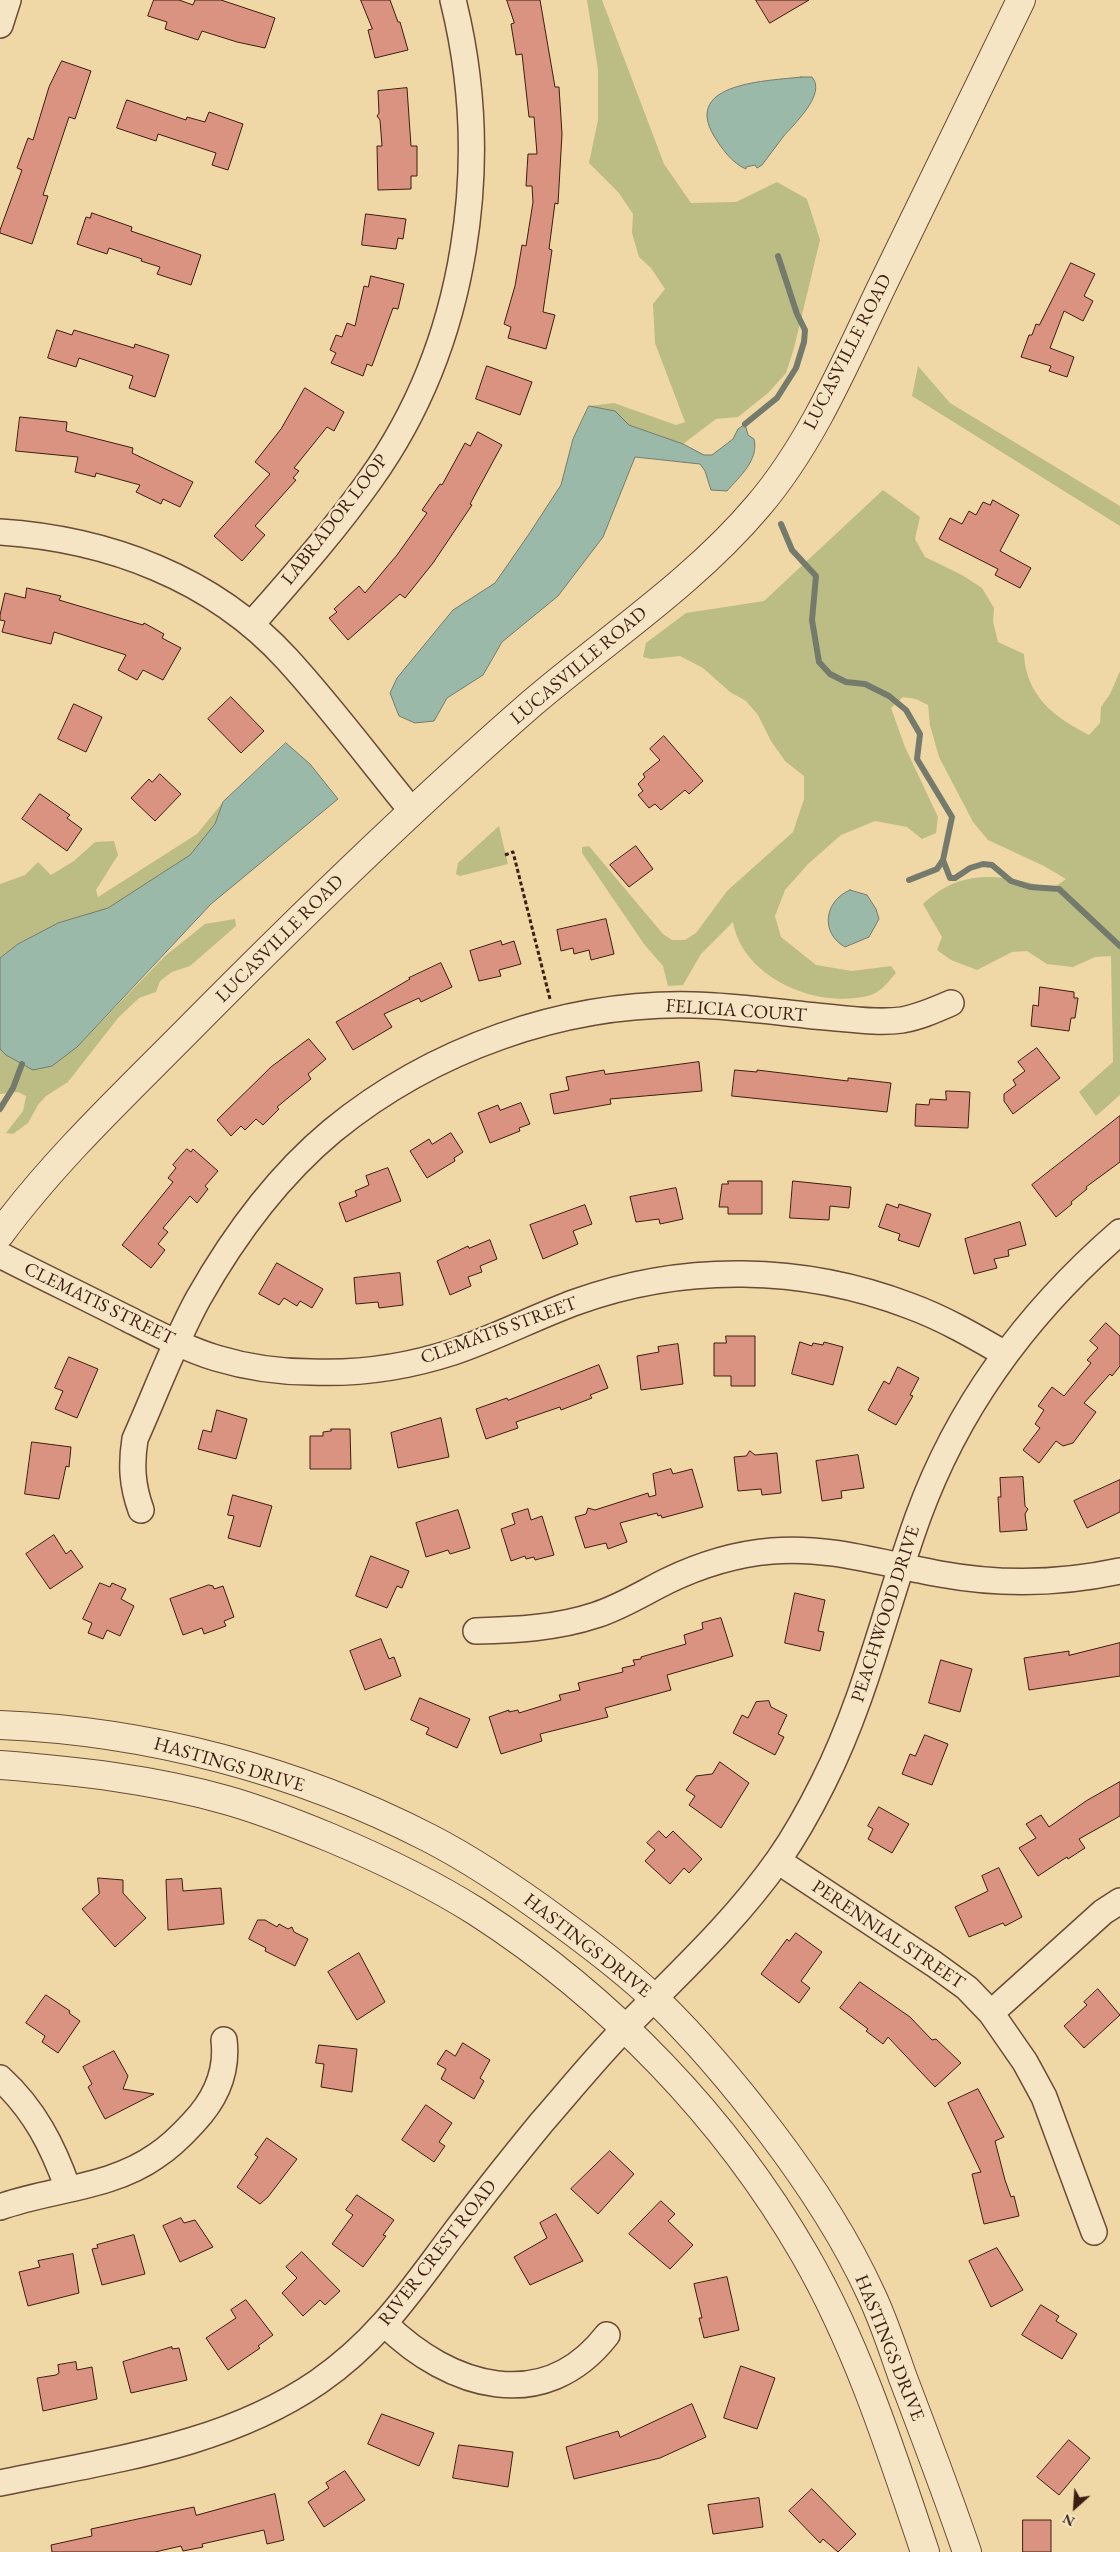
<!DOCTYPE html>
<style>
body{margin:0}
#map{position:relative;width:1120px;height:2552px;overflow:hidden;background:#efd7a6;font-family:"EB Garamond",serif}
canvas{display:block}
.north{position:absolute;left:1050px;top:2482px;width:50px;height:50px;-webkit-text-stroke:4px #f5e5c5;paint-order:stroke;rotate:206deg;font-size:14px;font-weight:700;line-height:20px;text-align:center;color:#3d1e10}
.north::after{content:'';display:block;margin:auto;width:18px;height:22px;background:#3d1e10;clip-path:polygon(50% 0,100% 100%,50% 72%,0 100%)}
</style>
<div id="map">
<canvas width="1120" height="2552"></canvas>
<div class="north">N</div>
</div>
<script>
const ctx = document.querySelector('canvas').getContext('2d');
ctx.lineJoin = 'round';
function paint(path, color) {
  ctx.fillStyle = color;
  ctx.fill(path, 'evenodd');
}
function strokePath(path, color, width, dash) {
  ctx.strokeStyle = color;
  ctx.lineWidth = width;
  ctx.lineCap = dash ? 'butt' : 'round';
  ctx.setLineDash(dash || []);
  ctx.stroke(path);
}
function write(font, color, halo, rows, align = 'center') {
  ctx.font = font + ' "EB Garamond",serif';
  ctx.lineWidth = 4.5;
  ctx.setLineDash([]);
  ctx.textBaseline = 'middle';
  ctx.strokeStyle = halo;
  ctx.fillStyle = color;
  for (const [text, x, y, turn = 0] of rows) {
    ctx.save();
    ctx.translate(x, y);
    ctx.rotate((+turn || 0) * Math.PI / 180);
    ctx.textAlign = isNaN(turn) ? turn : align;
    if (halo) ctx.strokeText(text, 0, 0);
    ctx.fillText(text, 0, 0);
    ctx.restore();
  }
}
paint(new Path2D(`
 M587,0H602L664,164L691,203L736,202L777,182L807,199L820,240L794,348L786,373L768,393L738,417L716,419L683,444L629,425L615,411L589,406L614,403L676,425L685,422L655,343L653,304L665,289L651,268L639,257L632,233L633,214L619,193L589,163L598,120V70Z
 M918,366L950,403L1120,506V526L912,396Z
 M883,490L920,517L915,539L925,557L962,575L982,588L994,608L993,621L998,642L1024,654C1026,696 1054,717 1089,735L1100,723L1101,707L1110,694L1120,671V1095L1096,1116L1079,1092L1113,1062L1111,956L1095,957L1073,967L1047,964L1027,951L1012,952L977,970L951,960L937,950L942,937L923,904C961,867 1004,874 1052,889L1066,879L1044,866L988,840L973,822L939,757L930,725L928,705L916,699L903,697L891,708L905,747L938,817L936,833L922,839L907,827L875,821L841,835L808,864L785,890L775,916L781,937L816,965L852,971L891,966L896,973C889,981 882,991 871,995C819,1010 743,979 733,922L701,954L683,985L668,986L663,966L644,944L582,853V847L589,846L663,934L672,940H685L696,933L727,891L793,832L804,799V776L785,761L771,741L758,715L746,701L730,692L703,668L680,656L651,659L643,657L646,643L686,613L764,601Z
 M223,802L216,824L190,855L108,908L58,923L18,944L0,958V884L25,875L38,862L51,875L74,861L95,842L114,841L118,855L96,890L98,897L197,834Z
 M499,826L508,864L460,876L456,874L458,863Z
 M235,919L236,926L190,966L172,972L160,981L156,992L139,998L118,1018L68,1082L46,1096L38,1105L28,1123L13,1134L6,1133L23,1111L26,1096L18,1092L0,1094V1049L6,1055L77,1047L165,956L205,924Z`), '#bcbd84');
const water = new Path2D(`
 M801,77H812C827,94 793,125 783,137C776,146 769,156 762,165L757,168L755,165L746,167V169C732,163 722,149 714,136C682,82 769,81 801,77Z
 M589,406L615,411L629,425L683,444L704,455H712L733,439L738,429L745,424L748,435L754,439C759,460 740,476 727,491L711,490L705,471L700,464L635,457L603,537L558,596L502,642L483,675L447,698L434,721L415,723L399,716L390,693L397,678L453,610L495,583L529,534L561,485L573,439Z
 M286,743L310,764L338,799L211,904L77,1047L52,1066L33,1070L6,1055L0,1049V958L18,944L58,923L108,908L190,855L215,824L223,802Z
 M850,890L867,895L876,909L879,919L869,937L845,947C820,933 824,901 850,890Z`);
paint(water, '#9ab9a9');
strokePath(water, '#757b6c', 1);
strokePath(new Path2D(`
 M745,424L777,398L796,368L804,342L805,330L797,314L778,256
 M781,524L792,550L816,576L812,620L819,662L830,674L846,682L865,684L889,696L906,710L920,734L917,759L952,817L943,860L950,878H955L970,868L983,864L992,865L1011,881L1030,887L1059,889L1120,946
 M909,880L937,869L943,860
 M0,1109L13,1088L22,1064`), '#757b6c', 6);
const building = new Path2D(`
 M154,0H179L193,5L195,0H221L275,18L265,48L237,42L202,31L198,40L165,29L167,22L148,16Z
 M361,0H390L398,22H400L408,50L375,58L368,30L372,29Z
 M507,0H540L555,87H559L562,134L558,204L555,203L549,249L552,250L543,312L555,315L546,349L508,338L511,327L504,324L515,286L522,245L526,246L533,202L532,186H526L528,154H537L534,117H529L522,54L516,55L511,24L514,23Z
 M756,0H809L770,23Z
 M62,61L91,71L75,119L69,117L43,195L48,196L32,244L0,233V230L22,170L17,168L28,138L33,140L49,87Z
 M407,88L411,146H417V176H411V189L378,190L377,146H382L380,120L377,116L379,113L378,91Z
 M127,100L186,120L187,117L205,122L209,112L243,124L228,170L212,165L216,153L158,134L156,141L117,128Z
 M92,213L132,227L131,231L201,255L191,285L157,274L160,267L141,261L142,259L109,248L107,254L77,244L86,217L90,218Z
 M366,214L406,219L403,239L398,238L396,249L362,245Z
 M1071,263L1095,274L1084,296L1093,301L1083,321L1064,311L1050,348L1074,357L1067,377L1049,371L1051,366L1021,357L1029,335H1032L1036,324L1039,325Z
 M371,276L404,284L398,309L393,308L372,366L367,364L363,376L331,363L336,353L330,350L336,335L342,337L347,323L355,326L364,286L368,287Z
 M57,330L72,335L74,330L134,348L135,344L169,355L155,397L129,388L133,376L79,358L76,367L48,358Z
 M487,366L532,382L520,415L476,399Z
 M305,388L344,412L334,431L327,427L294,468L299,471L293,478L296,480L255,526L265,535L242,561L214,536L270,474L255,462L281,429Z
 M20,417L67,422L66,431L133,448L132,453L193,482L180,507L163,499L161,504L136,492L140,485L96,473L95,477L75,472L78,457L16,451Z
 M478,432L502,445L470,504L472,505L433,563L405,598L400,594L348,640L329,618L337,612L334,609L359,586L365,593L397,555L427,513L422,510L440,484L442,485L465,443L470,446Z
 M993,500L1019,515L1000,551L1031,568L1020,588L995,575L998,569L939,539L950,518L962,524L969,511L976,515L983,502L990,505Z
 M27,588L61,596L59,600L143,625L144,623L164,634L162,638L181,648L163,680L143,670L137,680L118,670L126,655L54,632L51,644L2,632L5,621L0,620V615L5,593L25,598Z
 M231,697L264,731L241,753L208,719Z
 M74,704L102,717L86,752L58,739Z
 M664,736L703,781L689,794L685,790L661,810L655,804L649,808L638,795L643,791L638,784L645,777L643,774L660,760L650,749Z
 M160,774L181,794L155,821L131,798L149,779L152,782Z
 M40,794L70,815L67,818L82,829L67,851L22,819Z
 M636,846L653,869L629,887L610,865Z
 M606,919L614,954L591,960L589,950L574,954L573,948L561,951L557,930Z
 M501,941L502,945L514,941L521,964L499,970L501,976L479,981L470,951Z
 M441,963L452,987L421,1002L419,998L384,1014L392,1027L353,1050L336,1022L410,979L409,978Z
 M1040,987L1074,992V998H1078L1075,1018H1071L1069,1031L1031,1026L1033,1005L1038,1006Z
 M309,1039L326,1059L308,1074L311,1079L277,1107L279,1109L263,1125L256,1119L245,1130L241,1126L231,1136L217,1120L271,1067Z
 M1037,1048L1060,1078L1013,1114L1004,1101V1094L1016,1085L1013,1080L1025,1071L1018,1062Z
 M699,1062L702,1091L610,1099L611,1104L554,1114L550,1094L569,1090L566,1077L604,1070L605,1074Z
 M735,1070L757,1072V1070L848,1081V1078L891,1083L887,1112L732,1096Z
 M946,1091L970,1092L968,1128L915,1126L916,1104L929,1105L930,1099L946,1100Z
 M521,1103L530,1124L519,1128L520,1131L490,1143L478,1113L498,1105L500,1110Z
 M1120,1116V1162L1086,1187L1087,1189L1071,1202L1072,1204L1056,1217L1032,1185Z
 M451,1133L463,1152L454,1158L455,1161L427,1178L410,1151L429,1139L432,1144Z
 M187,1149L191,1152L193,1149L218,1171L205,1186L208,1189L197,1203L190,1196L163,1228L168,1232L158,1244L165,1250L151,1268L122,1245L173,1182L168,1178L176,1168L173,1165Z
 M388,1168L401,1201L346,1222L339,1203L357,1196L355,1191L369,1185L366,1176Z
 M728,1181H762V1214H728V1207H719L722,1184H728Z
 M793,1181L851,1187L849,1208L830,1206L829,1220L790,1218Z
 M676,1188L683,1219L660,1224L659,1219L636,1222L630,1197Z
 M887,1204L898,1208L899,1204L931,1214L919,1247L898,1240L900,1234L879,1227Z
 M585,1205L592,1224L573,1231L578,1244L543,1259L530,1225Z
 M1020,1222L1026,1245L1008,1250L1009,1256L994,1259L997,1268L974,1274L965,1239Z
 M490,1240L497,1259L480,1266L482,1272L468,1277L471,1286L450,1295L437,1261L468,1246L469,1248Z
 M277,1263L323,1289L312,1308L300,1301L297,1306L284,1298L279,1305L259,1294Z
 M400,1273L403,1305L379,1308L378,1302L356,1304L354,1278Z
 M1106,1323L1120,1336V1366L1112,1376L1110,1374L1084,1403L1096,1412L1073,1443L1063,1446L1056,1441L1039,1463L1023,1450L1040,1428L1035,1424L1044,1410L1038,1406L1052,1387L1064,1396L1091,1363L1087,1360L1098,1348L1090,1341Z
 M726,1336H755V1386H731V1376H714V1343H726Z
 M800,1342L812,1346L813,1343L823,1345L824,1342L843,1347L833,1385L792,1374Z
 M678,1344L683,1384L641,1390L637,1356L659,1352L658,1347Z
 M69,1357L98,1369L77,1418L55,1409L63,1391L55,1388Z
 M599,1365L608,1388L590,1395L592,1398L561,1410L560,1407L516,1422L518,1428L486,1439L476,1409L507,1398L508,1400Z
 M898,1367L919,1378L910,1395L913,1396L896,1425L868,1410L884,1381L889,1384Z
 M217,1410L247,1419L236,1459L198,1449L203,1430L211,1432Z
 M441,1418L449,1457L398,1468L391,1433Z
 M331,1429H350L351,1469H310V1436H323V1432L331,1431Z
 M32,1442L71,1447L69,1467L66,1466L59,1499L25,1494Z
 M750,1451L755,1455L777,1453L781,1493L762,1495L761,1489L738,1491L734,1457L746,1456Z
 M858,1455L864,1488L841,1491L842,1498L822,1501L816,1461Z
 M671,1469L673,1474L692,1469L703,1507L662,1518L661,1515L658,1516L657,1513L620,1523L627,1542L608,1549L606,1543L585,1548L575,1517L586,1514L588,1508L595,1510L648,1493L649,1497L656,1495L653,1474Z
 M1023,1477L1025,1506L1028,1509L1025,1514L1027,1530L1000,1532L998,1497H1001L1000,1478Z
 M1120,1480V1512L1087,1528L1074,1501Z
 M233,1495L272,1506L260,1547L228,1538L234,1516L228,1515Z
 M528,1509L531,1520L542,1516L554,1555L535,1560L534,1557L526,1559L525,1556L511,1561L501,1529L515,1524L512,1514Z
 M458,1510L470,1548L450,1554L448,1550L426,1557L416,1523Z
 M54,1535L66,1554L71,1550L83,1567L50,1589L26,1554Z
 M371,1556L409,1571L402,1588L397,1586L387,1608L356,1596Z
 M100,1583L110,1587L112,1583L126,1589L121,1599L134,1606L120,1636L107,1630L103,1639L88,1633L92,1623L83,1619Z
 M209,1585L213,1586L214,1589L223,1586L234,1617L224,1621L226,1626L204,1634L202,1628L183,1635L170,1599Z
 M795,1593L825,1600L818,1631L824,1632L820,1651L785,1643Z
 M721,1618L733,1656L667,1675L671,1690L605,1708L608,1717L540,1734L542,1741L501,1754L489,1717L509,1710V1712L518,1710L519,1713L561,1700L559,1695L580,1690L578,1683L623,1672L622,1668L635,1665L633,1660L641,1659V1657L686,1644L684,1635L703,1629L702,1623Z
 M381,1639L389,1659L394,1657L401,1676L365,1690L350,1651Z
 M1120,1643V1676L1029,1690L1024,1658L1069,1651V1655Z
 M941,1660L972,1669L960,1712L929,1703Z
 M420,1698L470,1719L457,1748L426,1734L429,1728L411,1720Z
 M769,1701L771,1707L787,1715L778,1734L784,1737L775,1755L733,1733L742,1715L748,1718L756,1702Z
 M925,1735L948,1744L932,1785L902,1774L910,1754L915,1756Z
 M720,1762L749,1783L721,1828L689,1805L695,1796L686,1790L696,1776L712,1774Z
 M1120,1782V1816L1079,1839L1085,1848L1068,1859L1067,1857L1038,1876L1019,1848L1036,1838L1026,1824L1041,1815L1049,1827L1086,1801Z
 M879,1807L909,1824L892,1853L868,1839L873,1829L868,1826Z
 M659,1831L666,1838L673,1831L702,1859L689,1873L684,1868L670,1884L645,1861L655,1850L647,1843Z
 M999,1868L1022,1917L1005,1926L1003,1923L969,1937L955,1907L988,1891L982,1876Z
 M98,1878L123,1880V1893L146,1918L115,1947L82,1909L99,1894Z
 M182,1879L183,1891L221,1888L224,1924L168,1930L166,1880Z
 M258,1920H265L277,1927L279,1924L288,1929L292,1927L294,1932L308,1939L295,1966L265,1951L266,1948L249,1939Z
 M796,1933L822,1952L801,1981L810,1988L799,2003L761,1974L787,1939L789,1941Z
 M359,1953L385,2002L357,2020L328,1972Z
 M860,1982L910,2017L932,2040L936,2039L961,2063L935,2087L888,2037L883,2044L866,2031L868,2029L840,2008Z
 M1098,1989L1120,2015L1084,2048L1064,2026L1087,2005L1084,2002Z
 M46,1995L70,2011L69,2013L80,2021L58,2053L42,2042L45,2036L26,2023Z
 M463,2043L490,2060L480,2078L484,2081L474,2099L441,2079L446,2069L437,2064L446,2050L455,2056Z
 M319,2045L357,2049L352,2092L321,2087L324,2064L316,2063Z
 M114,2051L128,2076L123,2089L154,2094L105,2119L88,2087L92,2084L83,2067Z
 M978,2089L1004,2137L995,2141L1005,2180L1011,2197L1014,2196L1019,2216L984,2224L972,2174L981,2172L948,2103Z
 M426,2105L452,2123L439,2142L445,2146L434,2162L402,2140Z
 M267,2138L297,2159L268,2197L260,2204L237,2187L258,2157L255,2155Z
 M610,2151L634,2174L598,2214L571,2189Z
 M357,2195L394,2220L383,2235L386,2236L363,2267L332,2244L353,2215L346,2210Z
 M661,2201L675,2214L668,2221L693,2245L670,2269L629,2234Z
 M556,2214L583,2261L530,2285L514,2257L547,2238L540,2223Z
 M181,2218L184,2223L195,2220L213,2247L180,2262L163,2226Z
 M134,2235L145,2274L102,2285L92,2249L98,2248L97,2245Z
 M997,2248L1023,2290L991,2307L969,2261Z
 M302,2252L340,2291L325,2305L320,2300L303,2316L282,2293L297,2278L286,2267Z
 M73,2254L79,2293L28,2306L19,2272L40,2267L38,2261Z
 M727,2277L739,2330L704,2338L699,2318H702L694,2284Z
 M246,2300L273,2335L258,2346L260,2348L228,2370L206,2338L236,2318L231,2310Z
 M1041,2305L1059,2316L1056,2321L1077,2334L1062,2359L1022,2335Z
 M172,2347V2349L179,2348L187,2380L131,2393L123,2362Z
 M76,2362L77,2370L92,2367L97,2399L43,2411L37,2378L56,2375L59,2373L58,2365Z
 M741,2366L775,2378L757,2429L724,2418Z
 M692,2404L706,2437L660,2458L574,2479L566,2447L618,2431L620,2437Z
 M382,2414L434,2433L419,2466L368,2444Z
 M1069,2440L1090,2458L1059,2495L1037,2477Z
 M459,2445L513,2452L508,2487L453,2478Z
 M345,2471L365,2500L324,2527L308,2502L329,2488L326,2483Z
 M812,2489L856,2534L838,2552L823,2539L820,2543L789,2511Z
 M275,2494L284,2540L267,2544L264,2530L202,2544L203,2547L183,2551L181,2546L155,2552H52L51,2545L92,2536L91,2529L194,2507L196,2515Z
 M759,2498L763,2527L713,2534L708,2505Z
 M1023,2520H1051V2552H1023Z`);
paint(building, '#da9281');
strokePath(building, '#3d1e10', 1);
const minor = new Path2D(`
 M0,25L8,0
 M0,532C108,539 213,578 287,659C331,707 371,761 412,811
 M251,625C292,578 334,531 370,480C468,343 493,161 453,0
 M0,1255C41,1276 83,1296 124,1317C154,1332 184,1348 216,1358C246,1367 280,1372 311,1372C359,1374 407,1367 453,1352C495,1338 535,1317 576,1302C684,1263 803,1265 910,1306C943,1318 974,1336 1005,1354
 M141,1510C132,1485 131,1465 135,1439C156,1392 174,1343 198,1299C233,1237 278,1176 332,1131C432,1049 564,1002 693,1005C741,1006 788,1014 836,1018C858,1020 880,1023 902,1020C919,1017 935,1010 951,1003
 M476,1631C516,1630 557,1628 596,1615C621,1607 643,1593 667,1581C700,1565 736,1554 772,1551C830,1546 883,1564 940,1574C1000,1585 1060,1584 1120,1571
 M778,1861L934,1964L967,1988L991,2013L1025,2062L1044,2097L1094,2232
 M991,2013L1103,1912L1120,1901
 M0,2078C34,2109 53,2146 68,2189
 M0,2207C50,2189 111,2188 156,2156C170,2147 182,2135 193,2123C215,2100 228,2073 224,2040
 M385,2324C450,2388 544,2416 607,2335
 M0,2483C109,2460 223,2447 318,2382C376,2342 408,2295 449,2240C479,2200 510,2161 542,2122C569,2091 595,2059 624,2029C677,1975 735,1922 779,1859C795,1836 810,1809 823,1783C866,1698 886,1605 918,1517C959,1404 1030,1310 1120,1232`);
const tertiary = new Path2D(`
 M0,1234C56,1158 127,1092 194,1024C303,914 414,806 531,704C607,639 693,583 758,506C812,443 846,361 882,286C928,191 975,95 1021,0
 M0,1725C148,1731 297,1770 429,1838C476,1862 519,1892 561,1923C595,1948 628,1973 657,2001C699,2042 735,2085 770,2131C808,2181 845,2237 871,2294C884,2321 893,2350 903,2378C925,2436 947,2493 967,2552
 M0,1765C76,1771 152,1779 226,1800C262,1810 297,1824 331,1838C381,1859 431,1883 477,1912C610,1998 726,2118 805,2255C858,2347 891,2451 925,2552`);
strokePath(minor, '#6a4c36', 28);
strokePath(tertiary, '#6a4c36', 30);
strokePath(new Path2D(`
 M505,855L513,852L550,999`), '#3d1e10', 3, [4, 2.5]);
strokePath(minor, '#f5e5c5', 25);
strokePath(tertiary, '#f5e5c5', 28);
write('19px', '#3d1e10', '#f5e5c5', [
 ["LUCASVILLE ROAD",848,352,-63],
 ["LABRADOR LOOP",335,520,-52],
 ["LUCASVILLE ROAD",579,666,-40],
 ["LUCASVILLE ROAD",280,939,-45],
 ["FELICIA COURT",736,1011,4],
 ["CLEMATIS STREET",99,1304,26],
 ["CLEMATIS STREET",499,1331,-20],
 ["PEACHWOOD DRIVE",886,1614,-72],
 ["HASTINGS DRIVE",229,1765,16],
 ["PERENNIAL STREET",888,1935,34],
 ["HASTINGS DRIVE",587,1946,38],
 ["RIVER CREST ROAD",438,2253,-52],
 ["HASTINGS DRIVE",889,2348,68]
]);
</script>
